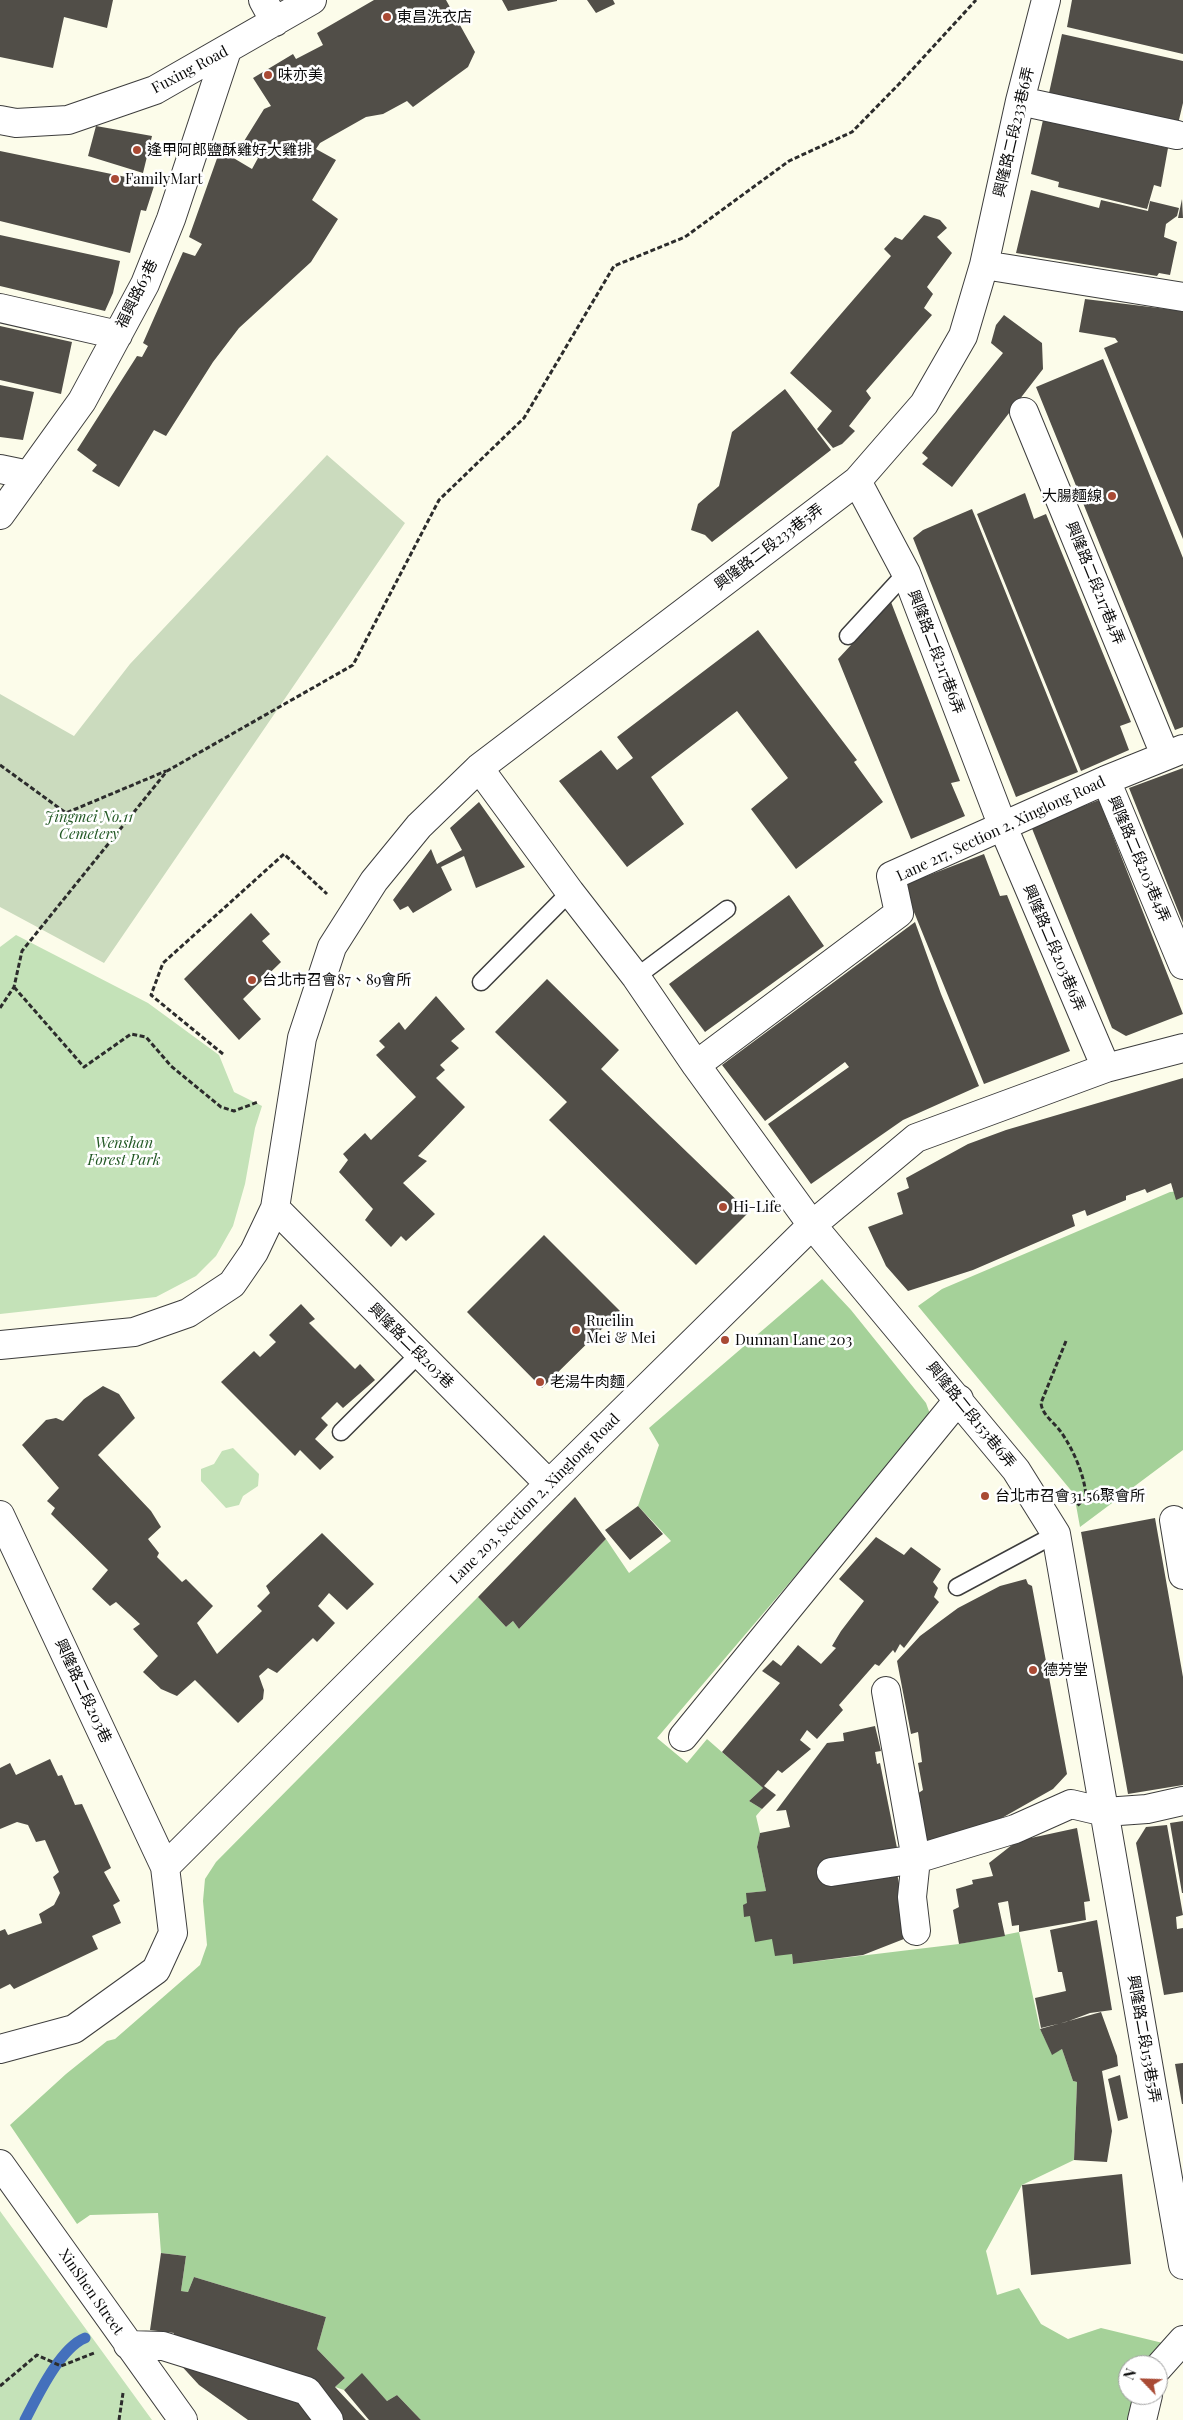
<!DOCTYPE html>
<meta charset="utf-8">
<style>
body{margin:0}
#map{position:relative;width:1183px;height:2420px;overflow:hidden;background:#fcfcea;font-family:"Playfair Display",serif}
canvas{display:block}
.north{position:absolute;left:1118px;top:2355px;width:50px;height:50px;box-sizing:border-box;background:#fff;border:1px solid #9d9d9d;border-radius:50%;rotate:294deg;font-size:14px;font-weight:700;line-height:20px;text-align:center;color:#0a0a0a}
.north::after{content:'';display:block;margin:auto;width:18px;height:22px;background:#a94a34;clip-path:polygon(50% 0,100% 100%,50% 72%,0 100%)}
</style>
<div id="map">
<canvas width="1183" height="2420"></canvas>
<div class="north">N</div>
</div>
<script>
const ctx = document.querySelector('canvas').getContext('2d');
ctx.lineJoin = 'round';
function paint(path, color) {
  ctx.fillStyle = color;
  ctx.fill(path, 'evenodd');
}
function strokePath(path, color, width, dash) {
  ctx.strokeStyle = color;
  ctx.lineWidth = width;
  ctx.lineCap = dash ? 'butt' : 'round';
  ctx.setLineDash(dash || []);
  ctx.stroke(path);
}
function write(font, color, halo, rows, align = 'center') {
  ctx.font = font + ' "Playfair Display","Noto Sans TC",serif';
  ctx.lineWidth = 5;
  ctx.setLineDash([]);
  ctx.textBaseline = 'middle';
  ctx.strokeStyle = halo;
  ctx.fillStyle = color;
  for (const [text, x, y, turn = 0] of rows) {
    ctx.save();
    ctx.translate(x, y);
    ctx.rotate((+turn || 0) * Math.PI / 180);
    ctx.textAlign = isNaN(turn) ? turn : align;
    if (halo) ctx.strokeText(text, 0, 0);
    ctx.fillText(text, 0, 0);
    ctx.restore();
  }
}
paint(new Path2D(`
 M16,935L148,1003L219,1055L234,1092L262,1106L255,1128L245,1184L233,1226L216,1256L196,1276L156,1297L0,1314V947Z
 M233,1448L259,1474L258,1486L243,1496L239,1505L226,1508L201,1481V1469L214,1464L222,1451Z
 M0,2211L152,2420H0Z`), '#c4e2b8');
paint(new Path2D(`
 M1183,1191V1450L1080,1527L1074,1494L918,1306L942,1289L1170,1192Z
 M822,1279L851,1310L926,1403L930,1414L888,1467L657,1738L687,1763L707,1739L763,1788L749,1801L762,1809L756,1816L760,1833L757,1847L766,1891L747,1893C747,1923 770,1937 792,1954L793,1964L959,1944L1019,1932L1040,2029L1052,2054L1062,2049L1073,2081L1077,2082L1074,2160L1022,2185L986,2251L997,2295L1019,2288L1041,2324L1068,2339L1101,2328L1167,2344L1153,2365H1128V2395H1143L1137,2420H421L397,2395L387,2401L362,2374L344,2390L335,2387L345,2378L317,2349L326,2317L194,2277L188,2292L181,2291L186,2256L161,2253L158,2213L90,2215L77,2224L10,2125L66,2074L107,2041L115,2039L200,1965L207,1945L203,1901L205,1879L216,1862L478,1597L506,1627L513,1621L519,1629L606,1539L629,1573L671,1541L638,1506L659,1445L649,1428Z`), '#a5d199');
paint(new Path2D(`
 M327,455L405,523L104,963L0,907V694L74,736L130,664Z`), '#cbdbbe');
strokePath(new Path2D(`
 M25,2420C37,2397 60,2348 85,2338`), '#4470bc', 11);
paint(new Path2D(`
 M0,0H113L107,28L64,17L53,68L0,57Z
 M374,0H446L475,52L468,67L413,107L407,101L383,114L366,117L320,143L316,149L336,160L312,200L338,219L311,262L239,328L213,362L166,436L154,430L119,487L92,471L97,465L77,450L137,356L142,357L148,346L143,343L183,252L195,256L202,244L189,237L220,150L252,169L258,158L241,146L264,109L271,106L253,78L293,54L296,59L323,45L317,33Z
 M502,0H557V1L508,11Z
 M587,0H613L615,4L596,13Z
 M1072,0H1183V54L1067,27Z
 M1062,34L1183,61V103L1178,124L1049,93Z
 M1043,120L1168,148L1161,187L1154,185L1147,209L1058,187L1059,182L1031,174Z
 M96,126L152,136L143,173L88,156Z
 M0,151L155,183L146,211L141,210L130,253L0,221Z
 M1031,190L1099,208L1101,200L1148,211L1150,201L1179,208L1177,216L1166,224L1164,237L1177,242L1170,275L1159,273L1157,276L1016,253Z
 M1182,199L1183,218H1178Z
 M924,215L940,220L947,228L937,237L952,253L927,287L933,294L924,308L932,315L866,391L871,398L849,426L855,431L842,444L833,448L817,429L832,411L790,373L891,256L884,249L895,237L902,240Z
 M0,235L120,261L113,293L105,311L0,286Z
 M1085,299L1183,311V539L1104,348L1118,342L1115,338L1079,332Z
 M1004,315L1042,343L1043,369L952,487L922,464L928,458L922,453L1003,353L991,343L996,325Z
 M0,326L72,342L61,394L0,380Z
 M1103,359L1183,558V727L1175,730L1036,387Z
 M0,385L34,392L23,440L0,437Z
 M785,389L831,450L712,542L705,535L691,530L698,504L719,486L732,432Z
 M1025,493L1034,519L1046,514L1131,722L1120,726L1129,750L1081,771L977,514Z
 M972,509L1078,772L1016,797L913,538L923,530Z
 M891,602L960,781L951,783L965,816L911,839L838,659Z
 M758,630L857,760L854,762L883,802L796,869L751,809L788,778L737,711L651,777L684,824L627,867L559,781L601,750L617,770L633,758L617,737Z
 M1183,768V923L1129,788Z
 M1099,800L1183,1014L1126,1036L1112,1028L1031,826Z
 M479,802L525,867L476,888L464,856L441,867L452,890L413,913L408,906L400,910L393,900L431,849L437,864L462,850L450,828Z
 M984,854L1000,896L1007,895L1070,1051L984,1084L903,885Z
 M789,895L824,946L705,1032L669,984Z
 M251,913L270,934L262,941L281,962L243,999L261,1019L239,1040L184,979Z
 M915,922L941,994L979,1086L903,1120L811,1184L768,1124L849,1067L845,1062L765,1121L722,1065Z
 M547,979L619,1050L601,1069L749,1212L696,1265L549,1120L567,1102L495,1032Z
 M436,996L465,1029L451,1041L459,1048L440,1065L445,1070L436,1078L465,1107L418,1156L427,1161L403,1183L435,1214L406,1241L401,1236L391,1247L365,1220L373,1209L339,1172L348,1160L343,1154L365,1133L371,1140L416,1097L376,1055L385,1047L379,1041L399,1022L405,1030Z
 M1183,1078V1197L1176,1200L1171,1183L1147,1193L1145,1189L1126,1196V1200L1087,1216L1085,1210L1072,1215L1075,1226L973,1270L908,1291L886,1266L868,1227L903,1214L897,1193L909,1188L906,1178L968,1144L1006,1130Z
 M544,1235L620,1311L542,1388L467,1312Z
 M301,1304L315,1319L309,1323L355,1369L360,1364L375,1380L343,1408L337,1402L321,1418L328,1425L315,1439L334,1457L320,1470L300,1450L295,1456L221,1382L254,1351L260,1357L276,1342L269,1335Z
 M103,1386L119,1394L135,1418L98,1455L151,1511L161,1527L148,1539L159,1553L157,1557L182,1582L186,1579L213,1606L197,1623L217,1654L262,1611L257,1606L270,1593L266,1586L322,1533L374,1584L347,1610L329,1593L318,1606L335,1623L317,1642L313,1638L277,1673L268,1668L259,1676L264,1690L263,1699L238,1723L195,1680L177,1696L161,1689L143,1672L158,1656L133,1629L140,1624L116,1602L110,1606L92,1589L108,1570L51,1514L55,1508L47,1501L59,1488L22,1445L46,1420L56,1418L63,1421L84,1399Z
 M575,1497L606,1539L519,1629L513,1621L506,1627L478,1597Z
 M638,1506L663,1534L630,1560L605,1530Z
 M1155,1518L1183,1677V1785L1128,1794L1081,1532Z
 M876,1537L904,1555L911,1547L941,1569L933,1582L938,1588L934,1597L939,1602L904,1648L900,1644L895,1653L893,1650L879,1666L875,1664L839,1705L843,1710L817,1739L807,1730L800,1740L811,1749L782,1773L778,1770L764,1786L776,1795L762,1809L749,1801L763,1788L722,1752L780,1683L762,1671L773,1660L781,1666L798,1645L821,1664L836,1648L832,1646L841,1631L864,1601L839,1579Z
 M1026,1579L1028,1584L1032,1586L1067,1774L1053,1789L970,1836L926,1842L917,1794L923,1790L918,1763L922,1762L918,1732L911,1734L897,1661L920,1636L958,1608L1000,1586Z
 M875,1726L881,1751L875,1752L877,1764L880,1763L897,1848L827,1860L897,1873L909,1937L863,1955L793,1964L792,1954L775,1956L772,1939L755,1942L750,1916L744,1917L743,1905L747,1903L746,1893L766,1891L757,1847L760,1833L790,1827L786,1810L776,1811L827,1743L844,1741L843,1733Z
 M50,1759L58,1776L62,1775L75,1805L82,1804L111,1868L104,1872L120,1901L113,1905L121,1923L92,1936L98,1949L14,1989L10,1984L0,1989V1931L5,1929L8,1935L42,1923L39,1914L54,1905L60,1893L53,1877L59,1872L45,1840L36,1842L28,1825L17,1822L0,1829V1768L10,1763L16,1775Z
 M1183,1821V1893H1182L1170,1823Z
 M1167,1825L1183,1915L1176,1917L1177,1929L1183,1928V1992L1164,1995L1136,1843L1146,1827Z
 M1077,1828L1090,1901L1084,1902L1086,1920L1019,1932V1925L1012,1926L1008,1901L998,1903L1005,1936L959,1944L953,1910L959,1907L956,1889L973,1884L972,1880L993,1876L989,1863L1017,1841Z
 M1097,1920L1112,2010L1090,2013L1066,2022L1041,2028L1035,1998L1066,1991L1062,1972H1058L1050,1930Z
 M1101,2012L1117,2056L1118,2066L1102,2071L1112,2131L1107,2162L1074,2160L1077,2082L1073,2081L1062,2049L1052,2055L1040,2029Z
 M1183,2063V2104H1182L1175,2064Z
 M1120,2075L1128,2118L1118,2121L1108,2079Z
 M1122,2174L1131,2264L1031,2275L1022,2185Z
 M161,2253L186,2256L181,2291L188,2292L194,2277L326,2317L317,2349L345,2378L335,2387L366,2420H338L171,2341L174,2333L150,2330Z
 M177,2361L254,2382L317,2410L322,2420H248L199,2385Z
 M362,2373L387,2401L397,2395L421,2420H369L344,2390Z`), '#514e48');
const lane = new Path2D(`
 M848,636L906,573
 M636,977L727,909
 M481,982L570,892
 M341,1432L419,1354
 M957,1587L1056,1534`);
const street = new Path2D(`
 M263,0L275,22
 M1020,101L1177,135
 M0,120L16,123L68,120L155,90L312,0
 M984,265L1183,297
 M0,308L118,335
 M1024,412L1165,755
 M0,469L29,475
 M857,481L906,573L1003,827L1106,1068
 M0,515L82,401L145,284L171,219L227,50
 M479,768L570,892L636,977L696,1065L812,1225L1016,1470L1056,1534L1183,2265
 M1106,780L1183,965
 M696,1065L899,913L891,876L1106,780L1183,749
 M275,1208L549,1484
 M0,1345L134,1332L188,1313L232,1284L254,1252L275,1208L302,1038L332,947L374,881L419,826L479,768L857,481L924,404L963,336L984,265L1020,101L1046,0
 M0,1515L165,1867
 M1174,1520L1183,1575
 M886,1691L916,1859L912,1897L916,1931
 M683,1737L959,1399
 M831,1872L916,1859L1015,1829L1071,1804L1105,1812L1147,1809L1183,1801
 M0,2049L74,2029L156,1970L173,1933L165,1867L549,1484L812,1225L916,1138L1106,1068L1183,1048
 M0,2164L183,2420
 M128,2345L163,2346L307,2391L329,2420
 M1158,2368L1183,2340
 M1142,2420L1148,2395`);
strokePath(lane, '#3d3d3d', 19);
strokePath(street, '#3d3d3d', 30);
strokePath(new Path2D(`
 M0,765L66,813L166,771
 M14,987L84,1067L131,1034L146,1037L171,1066L221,1107L234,1111L258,1102
 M0,1008L14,987L22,951L167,771L353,665L439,500L524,418L614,266L685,237L789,161L852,132L899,84L976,0
 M223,1054L151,995L163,963L284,854L327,894
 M1066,1341L1041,1403C1042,1415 1054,1422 1061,1432C1073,1449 1085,1476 1086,1497L1077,1506
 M0,2386L37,2355L61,2366L94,2353
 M119,2420L123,2393`), '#2c2c2c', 3, [5, 2.5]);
strokePath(lane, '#fff', 16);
strokePath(street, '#fff', 28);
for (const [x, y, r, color] of [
 [387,17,5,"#a94a34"],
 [268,75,5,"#a94a34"],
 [137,150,5,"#a94a34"],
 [115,179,5,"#a94a34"],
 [1112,496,5,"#a94a34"],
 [252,980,5,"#a94a34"],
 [723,1207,5,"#a94a34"],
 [576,1330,5,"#a94a34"],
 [725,1340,5,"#a94a34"],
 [540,1382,5,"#a94a34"],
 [985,1496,5,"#a94a34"],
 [1033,1670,5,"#a94a34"]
]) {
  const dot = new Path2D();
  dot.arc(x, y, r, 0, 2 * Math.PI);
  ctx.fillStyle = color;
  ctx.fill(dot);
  strokePath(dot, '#fff', 2);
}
write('15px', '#0a0a0a', '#fff', [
 ["東昌洗衣店",397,17],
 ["味亦美",278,75],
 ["逢甲阿郎鹽酥雞好大雞排",147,150],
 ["FamilyMart",125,179],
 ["大腸麵線",1102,496,"right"],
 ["台北市召會87、89會所",262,980],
 ["Hi-Life",733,1207],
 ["Rueilin",586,1321],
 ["Mei & Mei",586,1338],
 ["Dunnan Lane 203",735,1340],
 ["老湯牛肉麵",550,1382],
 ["台北市召會31.56聚會所",995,1496],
 ["德芳堂",1043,1670]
], 'left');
write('15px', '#0a0a0a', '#fff', [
 ["Fuxing Road",190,70,-28],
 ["興隆路二段233巷6弄",1014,132,-77],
 ["福興路63巷",137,294,-64],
 ["興隆路二段233巷5弄",769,547,-37],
 ["興隆路二段217巷4弄",1095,583,68],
 ["興隆路二段217巷6弄",936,652,69],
 ["Lane 217, Section 2, Xinglong Road",1001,829,-25],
 ["興隆路二段203巷4弄",1139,859,67],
 ["興隆路二段203巷6弄",1054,948,67],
 ["興隆路二段203巷",411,1346,45],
 ["興隆路二段153巷6弄",971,1415,51],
 ["Lane 203, Section 2, Xinglong Road",535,1499,-45],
 ["興隆路二段203巷",83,1691,65],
 ["興隆路二段153巷5弄",1144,2039,80],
 ["XinShen Street",91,2292,55]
]);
write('italic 15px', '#235925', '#fff', [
 ["Jingmei No.11",89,817],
 ["Cemetery",89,834],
 ["Wenshan",124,1143],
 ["Forest Park",124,1160]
]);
</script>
